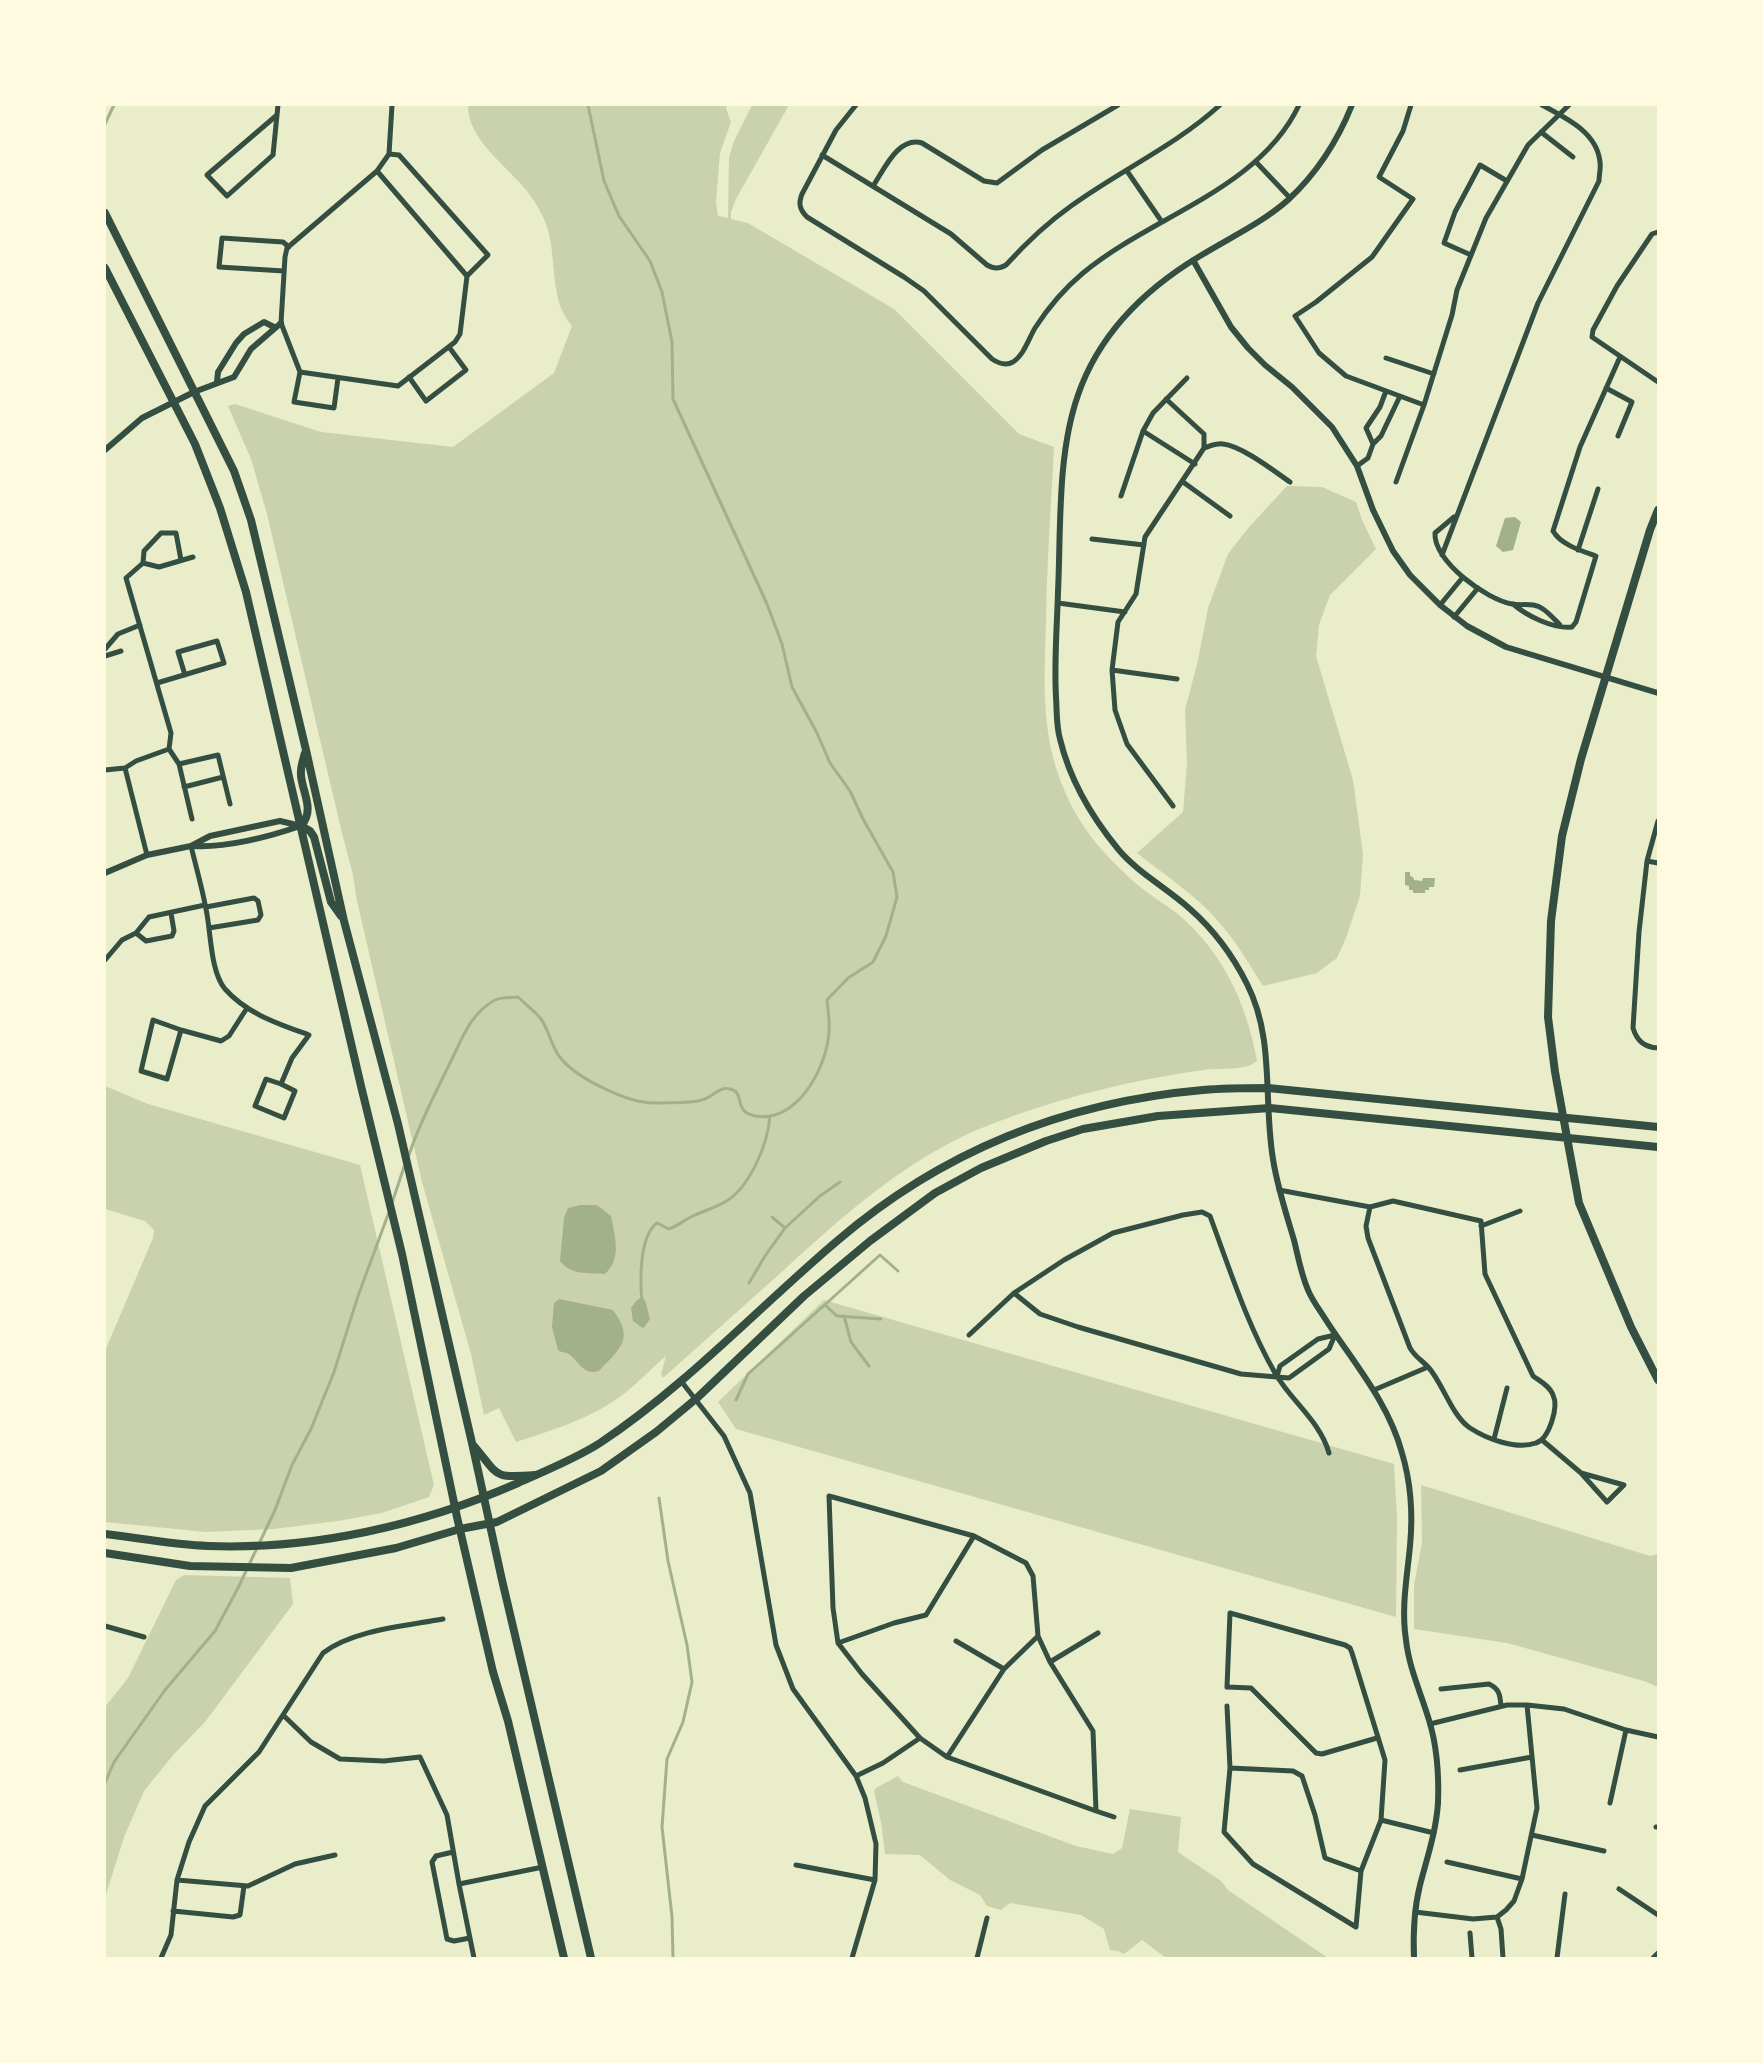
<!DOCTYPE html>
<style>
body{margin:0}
#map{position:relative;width:1763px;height:2063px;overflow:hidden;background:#e9edc9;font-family:Mulish,sans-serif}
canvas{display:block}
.frame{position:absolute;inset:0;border:106px solid #fefae0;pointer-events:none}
</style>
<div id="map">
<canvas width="1763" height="2063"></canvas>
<div class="frame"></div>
</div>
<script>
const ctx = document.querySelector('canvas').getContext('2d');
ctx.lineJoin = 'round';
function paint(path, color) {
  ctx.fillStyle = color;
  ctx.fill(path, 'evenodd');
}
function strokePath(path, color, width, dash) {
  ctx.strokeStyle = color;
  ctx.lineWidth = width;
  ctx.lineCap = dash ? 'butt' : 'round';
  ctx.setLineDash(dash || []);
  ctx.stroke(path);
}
paint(new Path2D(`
 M468,105H727L726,108L731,122L720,153L716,202L718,216L728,218L729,157L734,141L752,105H789L736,199L731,212V219L748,223L894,309L1019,434L1054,447C1051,505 1047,562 1046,620C1044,695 1039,751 1079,819C1094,844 1117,867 1139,886C1152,897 1167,905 1180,916C1224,954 1247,1005 1257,1061C1243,1072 1222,1067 1204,1070C1127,1081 1062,1097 989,1125C910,1156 846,1213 785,1269C744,1305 704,1342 663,1378L661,1374L666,1356C652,1368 639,1382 625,1393C593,1418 553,1430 516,1442L499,1408L484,1415L471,1354L422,1182L357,901L353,875L341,829L267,514L251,459L228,406L235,404L321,432L453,447L554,373L572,326C545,295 561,248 541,213C537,205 532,197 526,190C507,166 467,139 468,105Z
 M1287,486L1322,487L1356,502L1362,520L1376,549L1330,595L1319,625L1316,656L1353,780L1363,854L1360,896L1346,938L1337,958L1317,973L1263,986C1249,964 1236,941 1218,921C1195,894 1164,875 1137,853L1183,812L1187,764L1185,710L1198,660L1208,608L1228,554L1249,527Z
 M105,1086L148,1104L360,1165L434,1485L429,1497L382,1513L338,1521L274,1529L206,1532L105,1522V1351L153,1238L154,1230L145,1221L105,1209Z
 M824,1300L1394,1464L1397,1518L1396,1617L736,1429L718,1402Z
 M1421,1485L1650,1556L1658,1554V1687L1644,1681L1507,1643L1414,1629V1585L1422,1543Z
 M184,1575L290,1578L293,1604L205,1722L174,1754L144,1791L124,1837L105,1898V1707L128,1678L176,1580Z
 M898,1776L903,1782L1076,1846L1113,1854L1122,1848L1130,1809L1181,1817L1178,1852L1221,1881L1228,1890L1328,1958H1166L1142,1940L1124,1954L1118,1951L1110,1950L1104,1929L1081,1915L1010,1903L1001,1910L987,1906L980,1895L950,1880L920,1855L885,1854L881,1822L874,1791L876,1788Z`), '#cad2ad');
paint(new Path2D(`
 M1515,517L1521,522L1513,550L1503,552L1496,546L1505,518Z
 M1405,872H1410V876L1413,877L1414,880L1422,881L1423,878H1435L1434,887H1429V890H1425V893H1413V890H1409V886L1405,885Z
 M580,1205H597L611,1216C615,1237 622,1258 605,1274C588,1273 570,1275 560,1261L564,1218L568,1208Z
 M641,1298L645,1300L650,1319L644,1328L641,1327L633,1321L631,1308L637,1300Z
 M559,1299L613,1310C635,1340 620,1348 599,1371C582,1376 579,1360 567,1353C564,1352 560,1352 558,1350L552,1327L554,1303Z`), '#a3b18a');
strokePath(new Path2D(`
 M105,124L114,105
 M409,1155C419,1124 434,1096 448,1067C461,1042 469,1014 495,1000C501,997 511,998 518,997C525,1004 535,1011 541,1019C549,1030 551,1045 559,1056C575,1078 629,1104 656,1103C670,1102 688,1104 702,1100C712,1098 719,1086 730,1089C746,1092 732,1111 755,1116C797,1124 827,1067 829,1032C830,1022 828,1011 827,1000L848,978L873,962L886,936L897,897L893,872L863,819L850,791L830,763L817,733L792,687L782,644L767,604L673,399L672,342L662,292L650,261L619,216L604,181L588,105
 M392,1203L404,1167
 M772,1217L785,1228L820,1196L840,1182
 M749,1283L765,1256L785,1228
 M642,1302C640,1281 639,1236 657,1223L669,1229C677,1226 682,1222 689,1218C700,1212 712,1209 723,1203C749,1190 768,1144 770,1116
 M825,1305L837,1316L881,1319
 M844,1316L851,1342L869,1366
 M736,1400L748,1374L880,1255L898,1271
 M659,1498L668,1561L687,1645L692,1682L683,1722L667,1759L662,1827L672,1917L673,1958
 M105,1783L114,1762L165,1690L215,1631L238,1588L275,1510L292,1465L311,1429L334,1372L358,1296L389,1212`), '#a3b18a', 3);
strokePath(new Path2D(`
 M856,105L836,130L802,194C798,204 800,210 807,217L904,277L924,291L992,359C998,363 1006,366 1013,362C1024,355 1029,338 1035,328C1048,308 1065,288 1083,273C1151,216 1259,190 1299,105
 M1411,105L1403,131L1379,177L1413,199L1372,257L1316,302L1295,316L1319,353L1346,376L1424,405L1452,315L1457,290L1486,218L1528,145L1569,105
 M277,115L207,175L227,196L273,155L278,105
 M1541,132L1573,157
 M389,154L399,155L488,255L467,276L460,334L455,342L398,386L300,372L281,323L285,257L287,248L377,171Z
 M389,154L392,105
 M822,155L951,234L987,265C994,269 999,269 1006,265C1026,243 1047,223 1071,206C1119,171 1175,146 1220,105
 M1256,162L1290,198
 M377,171L467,276
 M1127,171L1162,222
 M873,186C884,170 898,136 922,143L984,181L997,183L1042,150L1118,105
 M1658,232L1652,234L1617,286L1593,330L1592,337L1658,382
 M1471,255L1444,243L1455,212L1480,165L1507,181
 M284,271L219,267L222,238L283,242L289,247
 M1386,358L1434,374
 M300,372L294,402L334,408L338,378
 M409,377L426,401L466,370L449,347
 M1606,388L1632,402L1618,436
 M1166,399L1204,434V448C1210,446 1217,443 1223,444C1242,446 1274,471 1290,482
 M1143,431L1195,464
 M1373,444L1366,428L1380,407L1386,391
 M1357,466L1368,458L1373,444L1381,436L1400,396
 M1183,482L1230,516
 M1396,482L1424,405
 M1121,496L1143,431L1153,413L1187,378
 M1454,517L1435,533C1433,561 1487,600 1512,604C1523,606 1533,602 1543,609C1549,613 1555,620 1560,625
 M1092,539L1144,545
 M1578,550L1598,489
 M1442,555L1538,303L1599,181C1599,175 1601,168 1600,162C1597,132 1566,118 1542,105
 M143,563L159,567L193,557
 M1058,603L1125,612
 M1513,604C1527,616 1553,629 1572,627L1576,622L1596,556C1582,551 1561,545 1553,531L1580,447L1620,357
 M1440,605L1463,577
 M1454,617L1478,588
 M105,649L118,634L140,625
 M105,656L121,651
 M1112,670L1177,679
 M157,683L224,663L217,641L178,652L185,675
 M169,749L171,733L126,578L143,563L144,551L161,533H176L181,560
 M169,749L179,764L192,819
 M179,764L218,755L230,804
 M125,768L147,855
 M105,770L125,768L136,761L169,749
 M184,787L223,777
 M1173,806L1127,744L1115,710L1112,670L1118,622L1136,594L1145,537L1204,448
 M1658,821L1647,861L1639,932L1633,1028C1637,1041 1644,1047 1658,1048
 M191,846C196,867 202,887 206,909C211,931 210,971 225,989C247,1014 279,1024 309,1035L292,1058L281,1084L266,1079L255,1106L284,1118L295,1091L281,1084
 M1647,861L1658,863
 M206,907L254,898L258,901L261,915L258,920L209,928
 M136,933L146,941L172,936L174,931L171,913
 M105,960L122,940L136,933L149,917L205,905
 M181,1030L167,1079L141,1071L153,1020L181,1030L221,1041L229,1036L247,1008
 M1279,1190L1370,1207L1393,1201L1481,1221L1485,1274L1533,1376C1540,1381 1550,1386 1553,1395C1559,1407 1549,1439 1536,1443C1516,1450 1487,1439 1470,1428C1452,1416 1443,1384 1429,1368C1422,1360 1416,1358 1410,1348L1368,1238L1366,1226L1370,1207
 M1481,1226L1520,1211
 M1014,1293L1040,1314L1078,1327L1241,1374L1289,1378L1329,1349L1335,1335
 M969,1335L1014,1293L1064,1260L1113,1233L1183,1215L1202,1212L1210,1216C1230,1270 1247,1324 1275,1373C1291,1401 1320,1421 1329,1453
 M1277,1376L1280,1366L1318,1339L1335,1335
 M681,1381L724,1436L750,1493L776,1645L793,1689L856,1776L865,1798L876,1844L875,1880L852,1958
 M1374,1390L1428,1367
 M1494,1439L1507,1388
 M1542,1440L1581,1473L1607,1502L1624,1485L1581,1473
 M105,1626L144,1637
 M956,1641L1004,1669
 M838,1643L894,1623L926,1615L974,1536
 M1050,1662L1098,1633
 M1441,1689L1489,1684C1500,1689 1500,1696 1501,1706
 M1227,1706L1230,1768L1224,1832L1253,1864L1356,1927L1361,1871L1381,1820L1385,1760L1352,1653L1350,1648L1345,1645L1230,1613L1227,1687L1251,1688L1316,1753L1322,1754L1377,1738
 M283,1715L311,1742L340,1759L384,1761L420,1757L447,1815L459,1884L474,1958
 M1430,1724L1507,1705H1527L1564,1709L1626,1730L1658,1737
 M947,1757L1004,1669L1038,1636
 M1230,1768L1293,1771L1302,1776L1315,1815L1325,1858L1361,1871
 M1460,1770L1532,1757
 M856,1776L883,1763L920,1738
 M1610,1803L1626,1730
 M1096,1811L1093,1731L1050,1662L1038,1636L1033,1576L1026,1563L974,1536L829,1496L833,1608L838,1643L862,1674L920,1738L947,1757L1096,1811L1114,1817
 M1381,1820L1434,1833
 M1656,1827H1658
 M1532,1835L1604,1851
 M453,1852L436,1856L432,1862L447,1939L454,1941L470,1938
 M1447,1862L1522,1879
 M796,1865L875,1880
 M177,1880L248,1886L295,1864L335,1855
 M459,1884L543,1867
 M1619,1889L1658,1915
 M173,1911L233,1917L240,1915L244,1886
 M1415,1912L1473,1919L1497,1917L1506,1910L1514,1901L1522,1879L1537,1808L1527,1705
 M1497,1917L1501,1929L1503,1958
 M1470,1933L1472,1958
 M161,1958L171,1935L177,1880L189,1842L205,1806L259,1752L323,1653C353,1630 405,1626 443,1619
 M977,1958L987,1918
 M1557,1958L1565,1894
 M1653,1958L1658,1953`), '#344e41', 5);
strokePath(new Path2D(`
 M1352,105C1338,140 1316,174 1288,200C1262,223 1229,238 1200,256C1145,289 1099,334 1078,395C1057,455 1061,529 1058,592C1057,627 1054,662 1056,697C1057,711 1056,725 1060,739C1070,781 1091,816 1118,849C1138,873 1167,888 1190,909C1214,930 1233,956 1247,984C1275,1039 1263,1099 1273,1159C1277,1186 1286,1213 1294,1240C1298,1256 1301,1274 1308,1290C1312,1300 1319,1309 1324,1317C1352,1361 1388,1401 1402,1453C1411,1483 1413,1515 1410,1546C1407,1578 1401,1608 1406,1640C1409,1668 1421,1693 1429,1720C1437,1746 1439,1776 1438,1803C1436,1832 1427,1858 1420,1885C1414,1909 1413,1934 1414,1958
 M1193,260L1231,327L1248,348L1265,365L1292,387L1332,427L1357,466L1373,510L1393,551L1410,575L1440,605L1467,626L1506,647L1658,693
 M217,382L218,372L236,343L244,334L264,322L274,327
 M105,450L142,418L194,392L234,377L251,349L281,323
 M193,846C225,848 269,837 300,826
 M105,873L147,855L191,846L210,836L280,821L301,826`), '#344e41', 6);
strokePath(new Path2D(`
 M1658,510L1650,530L1581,759L1562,836L1551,921L1548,1017L1555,1072L1579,1203L1631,1327L1658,1380
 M105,1534C139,1538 174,1545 208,1546C314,1550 422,1525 518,1483C545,1471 575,1459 600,1443C687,1385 758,1308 837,1241C943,1150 1065,1102 1203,1090C1225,1088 1247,1088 1268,1088L1658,1127
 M105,1553L190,1566L291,1568L396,1548L460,1529L497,1522L601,1471L656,1432L697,1398L804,1296L870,1241L935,1193L981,1168L1046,1141L1083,1129L1158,1116L1270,1108L1658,1147`), '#344e41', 8);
strokePath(new Path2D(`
 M105,213L234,471L251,520L306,750L344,921L398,1124L472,1443L502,1580L591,1958
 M105,268L195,444L220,508L246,592L361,1086L402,1254L457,1517L493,1672L508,1721L564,1958
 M305,753C303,760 300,768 301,776C303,794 315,810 301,826L310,831L314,837L331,902L341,916
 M474,1446C500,1477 492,1478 535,1475`), '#344e41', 8);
</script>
